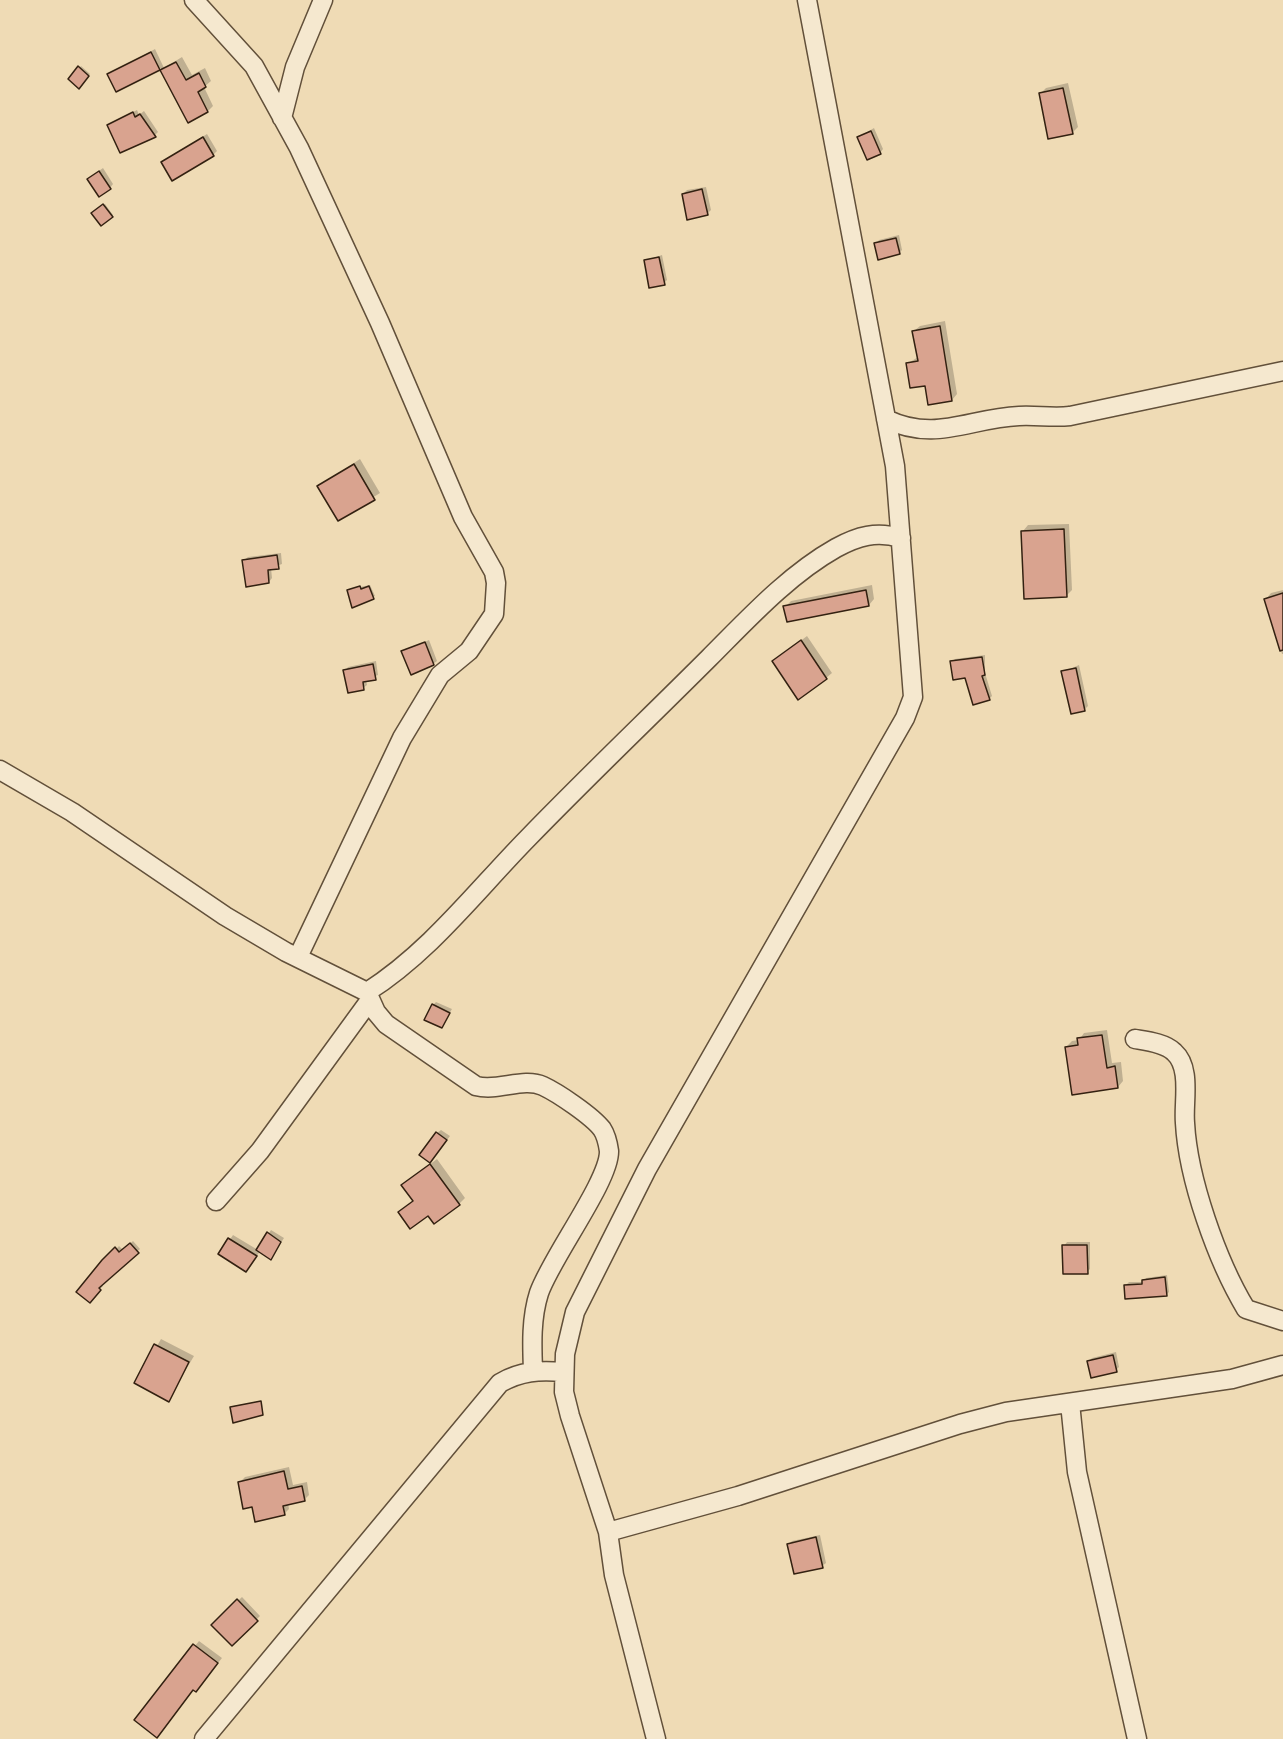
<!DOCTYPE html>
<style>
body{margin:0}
canvas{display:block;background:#efdbb5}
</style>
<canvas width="1283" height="1739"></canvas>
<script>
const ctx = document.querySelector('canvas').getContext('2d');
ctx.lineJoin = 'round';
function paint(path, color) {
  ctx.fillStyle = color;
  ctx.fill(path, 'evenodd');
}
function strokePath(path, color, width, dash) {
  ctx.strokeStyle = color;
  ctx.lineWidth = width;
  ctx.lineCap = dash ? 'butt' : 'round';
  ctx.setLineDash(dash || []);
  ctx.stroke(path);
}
paint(new Path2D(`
 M155,49L164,68L182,57L192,75L205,68L211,81L204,87L213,106L208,111L188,121L161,68L109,74Z
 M81,66L90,74L79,87L70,79Z
 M1068,83L1078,127L1072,133L1040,94L1046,88Z
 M137,110L139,115L144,111L158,132L155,135L108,125Z
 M874,128L883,149L880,153L859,137Z
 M207,134L217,151L213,155L162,162Z
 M103,168L113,184L110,188L92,176Z
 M706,187L711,210L707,214L683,194L687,190Z
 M105,204L113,215L101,224L93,213Z
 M899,235L902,250L899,253L876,244L879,240Z
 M662,255L667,280L664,283L645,261Z
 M945,321L957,394L952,400L926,384L907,364L918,357L914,331L920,326Z
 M360,459L380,493L339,519L319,486Z
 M1069,524L1072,590L1066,596L1023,531L1028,525Z
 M281,553L282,564L271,568L272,578L269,582L244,560L248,557Z
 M370,585L375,596L353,606L350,589Z
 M872,585L874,599L869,605L785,607L791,601Z
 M1283,590V654H1282L1266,599L1271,593Z
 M807,636L832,673L826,678L774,661Z
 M429,640L437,661L433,664L403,652Z
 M985,655V673L992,696L989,699L952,662L955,659Z
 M376,661L378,675L366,680L367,685L363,688L345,671L348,667Z
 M1079,665L1088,706L1085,709L1063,672Z
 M436,1002L452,1009L442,1026L433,1005Z
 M1107,1030L1112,1063L1121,1062L1123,1081L1118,1087L1066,1047L1072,1041L1079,1040L1084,1033Z
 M441,1130L450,1136L431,1162L437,1133Z
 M437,1159L465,1198L459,1204L414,1200L403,1185Z
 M271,1230L284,1238L274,1254L260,1251L250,1267L220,1254L233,1235L258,1250Z
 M133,1241L140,1249L101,1285L103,1286L89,1301L78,1292L119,1246L123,1250Z
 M1067,1242H1090V1269L1087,1272L1064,1246Z
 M1167,1275L1169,1292L1166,1295L1126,1285L1129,1282H1144L1146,1278Z
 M161,1339L194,1356L168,1400L136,1383Z
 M1116,1352L1119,1367L1116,1370L1089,1361L1092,1358Z
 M262,1401L263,1413L231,1407L233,1406Z
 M289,1467L293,1485L307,1482L309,1495L304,1500L288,1503L289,1509L284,1514L254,1505L240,1482L245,1477Z
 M820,1535L826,1563L822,1566L789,1544L792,1541Z
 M242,1597L260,1616L232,1644L213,1625Z
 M199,1641L222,1658L200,1686L193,1688L162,1687Z`), '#0003');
const building = new Path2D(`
 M151,52L160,70L116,92L107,74Z
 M176,62L186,80L199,73L206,87L198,92L208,112L188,123L160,70Z
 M78,66L89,76L79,89L68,79Z
 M1063,88L1073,134L1048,139L1039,93Z
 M133,112L135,117L140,114L156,137L120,153L107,125Z
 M871,131L881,154L867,160L857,137Z
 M203,137L214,156L172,181L161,162Z
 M99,171L111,189L99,197L87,179Z
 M702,189L708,215L687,220L682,194Z
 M103,204L113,217L101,226L91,213Z
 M896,238L900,254L878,260L874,243Z
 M659,257L665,285L649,288L644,260Z
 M940,326L952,401L928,405L925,386L910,388L906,363L918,361L912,331Z
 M354,464L375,500L338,521L317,486Z
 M1064,529L1067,597L1024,599L1021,531Z
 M277,555L279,569L268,570L269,583L246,587L242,560Z
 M360,586L361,589L369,586L374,599L352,608L347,590Z
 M866,590L869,606L787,622L783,606Z
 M1283,593V650L1280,651L1264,599Z
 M801,640L827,679L798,700L772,661Z
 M425,642L434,665L411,675L401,651Z
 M982,657L985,675L982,676L990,700L973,705L965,678L953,680L950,661Z
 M373,664L376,680L363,682L364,690L348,693L343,670Z
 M1076,668L1085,711L1071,714L1061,671Z
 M432,1004L450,1013L442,1028L424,1020Z
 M1102,1035L1107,1068L1115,1066L1118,1088L1072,1095L1065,1047L1078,1045L1077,1038Z
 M436,1132L447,1140L430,1163L419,1155Z
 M430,1164L460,1205L434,1224L428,1216L410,1229L398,1212L413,1201L401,1185Z
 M267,1232L281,1242L271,1260L256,1250Z
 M228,1238L257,1256L246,1272L218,1254Z
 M130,1243L139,1253L99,1288L101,1290L90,1303L76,1292L102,1260L115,1247L119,1252Z
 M1062,1245H1087L1088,1274H1063Z
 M1165,1277L1167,1296L1125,1299L1124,1285L1142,1284V1280Z
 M154,1344L189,1362L169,1402L134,1383Z
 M1113,1355L1117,1372L1091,1378L1087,1361Z
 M261,1401L263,1415L233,1423L230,1407Z
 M284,1471L288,1489L302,1486L305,1501L283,1506L285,1515L255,1522L252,1507L243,1509L238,1482Z
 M816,1537L823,1568L794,1574L787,1544Z
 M237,1599L258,1621L232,1646L211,1625Z
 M193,1644L218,1663L196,1692L193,1690L157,1738L134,1720Z`);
paint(building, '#d9a38f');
strokePath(building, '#332111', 1.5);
const minor = new Path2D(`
 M194,0L254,66L299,148L380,323L463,517L494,572L496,583L494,614L469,651L440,675L402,738L298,957
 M282,118L295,67L323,0
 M886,419C936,443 969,418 1019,416C1036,415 1053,418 1070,416L1283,371
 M0,770L72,812L225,916L286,952L367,992L376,1012L386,1024L476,1086C498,1092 523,1077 543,1086C558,1093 592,1116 602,1129C606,1135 608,1144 609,1151C610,1180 551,1258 539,1293C531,1318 532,1345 533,1370
 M367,992C430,952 476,891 528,838C587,777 649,718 709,658C747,620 788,575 836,548C858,536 876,531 901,538
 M1135,1039C1147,1041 1165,1043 1174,1052C1192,1068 1183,1102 1185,1123C1188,1179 1217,1261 1246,1309L1283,1321
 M216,1201L260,1151L370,1000
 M1070,1403L1077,1472L1137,1739
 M608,1532L738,1496L960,1424L1006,1412L1232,1379L1283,1365
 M204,1739L500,1383C521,1371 539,1370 563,1372
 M656,1739L614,1575L608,1532L570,1416L564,1392L565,1354L575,1312L647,1169L905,718L913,697L895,466L807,0`);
strokePath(minor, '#62503a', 21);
strokePath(minor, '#f5e8cf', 18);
</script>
